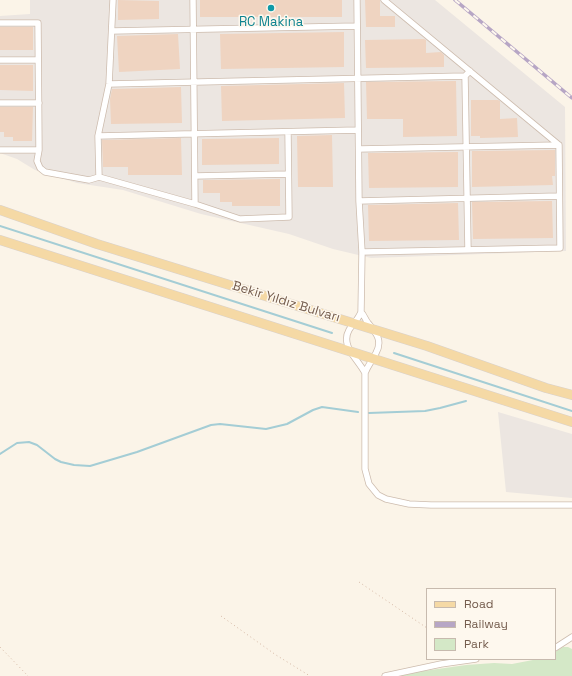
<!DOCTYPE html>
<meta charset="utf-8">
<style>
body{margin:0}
#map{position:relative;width:572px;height:676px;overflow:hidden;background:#fbf4e8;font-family:"Space Grotesk",sans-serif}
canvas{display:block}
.legend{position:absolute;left:426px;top:588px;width:130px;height:72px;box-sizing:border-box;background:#fef8ee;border:1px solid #c7baae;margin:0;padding:5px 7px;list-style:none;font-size:12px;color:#745c4d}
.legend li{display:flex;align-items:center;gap:8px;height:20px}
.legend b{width:20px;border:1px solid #c7baae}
</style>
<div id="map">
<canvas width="572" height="676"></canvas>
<ul class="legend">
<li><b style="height:5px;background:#f5d9a5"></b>Road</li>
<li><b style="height:5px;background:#b7a6c5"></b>Railway</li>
<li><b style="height:11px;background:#d4e8c7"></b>Park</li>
</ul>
</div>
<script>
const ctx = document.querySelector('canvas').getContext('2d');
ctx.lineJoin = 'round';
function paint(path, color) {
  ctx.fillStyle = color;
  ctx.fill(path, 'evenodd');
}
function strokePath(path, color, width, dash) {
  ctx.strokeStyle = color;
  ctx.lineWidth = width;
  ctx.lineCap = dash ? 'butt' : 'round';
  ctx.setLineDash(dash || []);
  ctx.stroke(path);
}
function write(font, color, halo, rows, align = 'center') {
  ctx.font = font + ' "Space Grotesk",sans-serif';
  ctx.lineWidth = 3;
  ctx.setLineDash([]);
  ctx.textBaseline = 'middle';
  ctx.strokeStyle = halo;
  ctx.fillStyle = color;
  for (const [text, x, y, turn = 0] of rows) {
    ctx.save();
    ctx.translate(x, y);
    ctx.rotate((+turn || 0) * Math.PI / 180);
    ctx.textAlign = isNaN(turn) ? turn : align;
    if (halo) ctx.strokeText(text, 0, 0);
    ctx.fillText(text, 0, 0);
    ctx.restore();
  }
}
paint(new Path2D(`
 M30,0H435L565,107L566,251L371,258L333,249L289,234L201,214L123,190L77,183L35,170L17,159L0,153V16L30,14Z
 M498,412L572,434V498L506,492Z`), '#ece6e1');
paint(new Path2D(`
 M563,647H568L572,649V676H388L466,665L494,663L512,664L538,659H555V652Z`), '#d4e8c7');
strokePath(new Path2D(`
 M0,226L332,333
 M394,353L572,411
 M369,413L425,411L440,408L466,401
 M0,454L17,443L29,442L37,445L55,459L61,462L74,465L90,466L137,452L211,425L220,424L266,429L287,424L313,410L322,407L358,412`), '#a4cdd5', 2);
paint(new Path2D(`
 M118,0L159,1V19L118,20Z
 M200,0H342V17H200Z
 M365,0H380V16H395V27H366Z
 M0,27H33V50H0Z
 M344,32V67L221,69L220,34Z
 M178,34L180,69L119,72L117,36Z
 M424,39L426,40V53L441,52L444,55V67L366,68L365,40Z
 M0,65H33V91L0,90Z
 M456,81L457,136L403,137V119H367L366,82Z
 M344,83L345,118L222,121L221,86Z
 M181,87L182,123L111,124L110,99L112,89Z
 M471,100H498L500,101V119L517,118L518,137L480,138V136H471Z
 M0,107H33L32,141H13V137H4V132H0Z
 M332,135L333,187H298L297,136Z
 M181,138L182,175H128V167H103L102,140Z
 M279,138V164L202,165V139Z
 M555,150V176H552L553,185L472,187V151Z
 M458,152V187L369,188L368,153Z
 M280,179V206H232V202H220V193H203V180Z
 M552,201L553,238L473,239L472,202Z
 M458,203L459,240L369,241L368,205Z`), '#efd4c1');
const street = new Path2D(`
 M193,0L195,204
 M357,0L359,201L362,252L361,312C358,320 353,323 349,330C340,346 358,359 365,373
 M0,23H38L39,150L37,161L40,168L45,172L89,180L99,177L195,204L240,219L289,217L288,132
 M112,31L357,26
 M0,60H38
 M465,76L468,250
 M109,84L465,76L470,71
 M0,103H39
 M98,136L358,130
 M359,149L559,145
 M0,150H39
 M195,176L288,174
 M99,177L98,136L109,84L113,0
 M359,201L559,196
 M362,252L560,248L559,145L384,0
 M361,312C364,315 365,319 368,323C376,333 383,340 376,353C372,361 368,365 365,373V469L369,484L378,495L386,499L409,504L431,505H572
 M555,648L572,637
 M385,676L441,664L476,659`);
const primary = new Path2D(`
 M0,210L97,244L427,346L546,388L572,395
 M0,240L572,422`);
strokePath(street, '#cdbcae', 7);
strokePath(primary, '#d8d1cd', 10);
strokePath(new Path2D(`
 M359,582L427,628
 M221,616L276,655L310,676
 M0,647L28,676`), '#d4b7a4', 1, [1, 3]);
strokePath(street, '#fff', 5.5);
strokePath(primary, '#f5d9a5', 9);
const rail = new Path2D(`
 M455,0L572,98`);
strokePath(rail, '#b7a6c5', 3.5);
strokePath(rail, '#fef8ee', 2, [6]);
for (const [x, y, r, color] of [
 [271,8,4,"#0f9aa8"]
]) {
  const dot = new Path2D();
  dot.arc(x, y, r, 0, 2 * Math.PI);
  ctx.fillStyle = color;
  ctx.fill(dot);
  strokePath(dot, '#fef8ee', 1.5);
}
write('13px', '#0d838f', '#fef8ee', [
 ["RC Makina",271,22]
]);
write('13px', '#745c4d', '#fef8ee', [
 ["Bekir Yıldız Bulvarı",286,302,17]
]);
</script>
